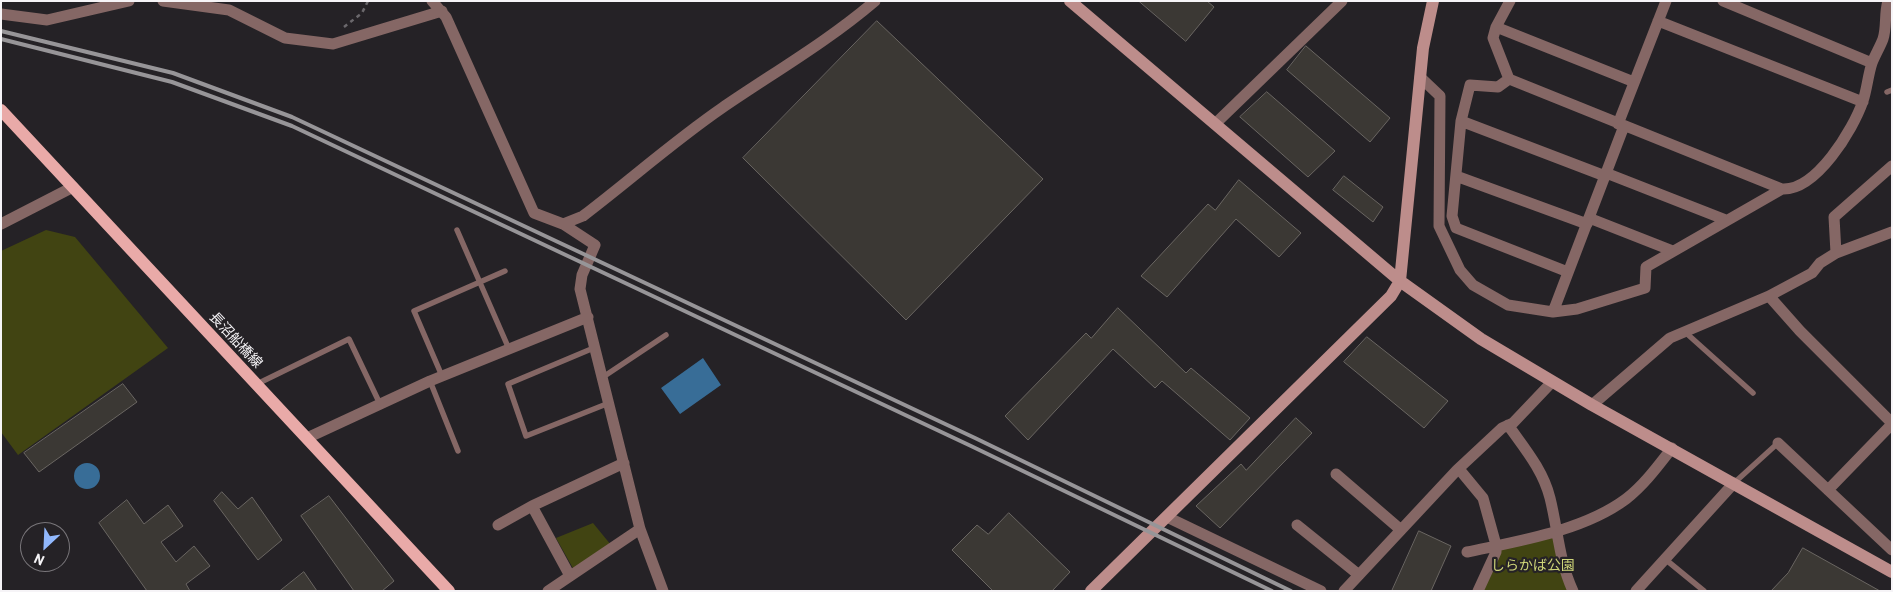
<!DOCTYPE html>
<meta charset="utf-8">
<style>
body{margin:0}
#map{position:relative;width:1893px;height:592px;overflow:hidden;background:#252226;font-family:Barlow,sans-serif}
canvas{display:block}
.frame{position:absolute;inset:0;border:2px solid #f6f4f7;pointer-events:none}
.north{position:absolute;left:20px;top:522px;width:50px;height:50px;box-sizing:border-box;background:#252226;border:1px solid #79767a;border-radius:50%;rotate:205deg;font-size:14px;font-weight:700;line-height:20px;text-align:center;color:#f6f4f7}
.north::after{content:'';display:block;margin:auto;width:18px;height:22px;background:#91b8fd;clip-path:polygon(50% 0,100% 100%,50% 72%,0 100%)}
</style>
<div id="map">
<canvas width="1893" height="592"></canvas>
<div class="frame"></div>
<div class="north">N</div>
</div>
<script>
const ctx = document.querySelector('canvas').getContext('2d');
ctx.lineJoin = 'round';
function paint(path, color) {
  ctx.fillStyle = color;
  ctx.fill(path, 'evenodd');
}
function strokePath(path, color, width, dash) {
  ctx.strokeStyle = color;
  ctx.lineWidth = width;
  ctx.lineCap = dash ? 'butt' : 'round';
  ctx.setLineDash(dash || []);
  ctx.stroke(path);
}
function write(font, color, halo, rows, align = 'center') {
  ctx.font = font + ' Barlow,"Noto Sans JP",sans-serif';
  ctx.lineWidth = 4.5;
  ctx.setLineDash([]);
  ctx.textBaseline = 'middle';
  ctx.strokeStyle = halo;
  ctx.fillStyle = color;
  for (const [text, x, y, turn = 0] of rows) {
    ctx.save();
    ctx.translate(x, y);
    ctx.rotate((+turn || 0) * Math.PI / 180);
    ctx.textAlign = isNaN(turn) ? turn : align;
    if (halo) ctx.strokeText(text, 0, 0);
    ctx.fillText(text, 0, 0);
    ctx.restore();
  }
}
paint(new Path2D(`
 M46,230L75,237L168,348L18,455L1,432V251Z
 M593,523L611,545L574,570L556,538Z
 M1554,533L1570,591H1480L1499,547Z`), '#414412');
paint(new Path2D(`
 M703,358L721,385L680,414L661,388Z
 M74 476a13 13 0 1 1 26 0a13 13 0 1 1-26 0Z`), '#386d97');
const building = new Path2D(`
 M1139,1H1207L1214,7L1186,41Z
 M877,21L1043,179L906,320L743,158Z
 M1306,46L1390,118L1370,142L1287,70Z
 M1267,92L1335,151L1308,177L1240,117Z
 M1344,176L1383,207L1373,222L1333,190Z
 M1239,180L1301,233L1279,257L1236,219L1167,297L1141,276L1208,204L1215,210Z
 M1118,308L1186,373L1191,368L1250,418L1230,440L1162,381L1155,388L1113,349L1028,440L1005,416L1086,333L1091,338Z
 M1367,337L1448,401L1424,428L1344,362Z
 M123,384L137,402L39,472L24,453Z
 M1296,418L1312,433L1220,528L1196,506L1241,464L1246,470Z
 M222,492L238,509L252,497L282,540L258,560L214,501Z
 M329,496L394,581L382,591H354L301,516Z
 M127,500L144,524L168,505L183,526L161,542L176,562L194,546L210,566L186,584L190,591H147L99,523Z
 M1009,513L1070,572L1052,591H993L952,550L977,525L988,534Z
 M1419,531L1451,546L1431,591H1392Z
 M1803,548L1880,591H1771L1788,573Z
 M304,572L317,591H280Z`);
paint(building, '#3b3834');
strokePath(building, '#6a6662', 1);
strokePath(new Path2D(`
 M344,27L362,13L368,1`), '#6b686c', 2.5, [4, 4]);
strokePath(new Path2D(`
 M1887,92L1892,90
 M457,230L509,349
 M1685,332L1753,393
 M596,347L508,384L526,436L609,403
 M442,376L414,311L505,271
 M603,377L666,335
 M430,381L458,451
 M257,384L349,339L380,404
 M1734,483L1778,443
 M1665,559L1704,591`), '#856765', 5.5);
strokePath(new Path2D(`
 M163,1L229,10L285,38L333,44L442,11
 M432,1L446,17L534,213L563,224L595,245L582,275L580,289L640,529L663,591
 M1510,1L1496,27L1493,38L1509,79L1782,189C1816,191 1853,130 1863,101C1867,89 1868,75 1872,63C1875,55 1880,47 1883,39C1887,27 1884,14 1888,1
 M1723,1L1872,63
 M1,14L47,20L129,1
 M1658,21L1863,102
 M1496,27L1634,82
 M1420,77L1440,96L1439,226L1460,270L1473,285L1508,305L1553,312L1577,309L1645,288L1646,267L1782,189
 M1509,79L1498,87L1470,85L1461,121L1452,216L1456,228L1568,272
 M1461,121L1605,176
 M1215,124L1342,1
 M1618,124L1666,1
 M1606,173L1726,220
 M1456,176L1587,224
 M1589,218L1673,251
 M1,224L73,187
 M563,224L583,216C629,181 674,141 722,108C773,73 827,42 875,1
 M1836,253L1834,217L1892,166
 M1769,296L1800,331L1892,423
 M1553,312L1624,126
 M1592,405L1670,338L1769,296L1812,273L1820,263L1836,253L1892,232
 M1508,425C1525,449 1543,470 1550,498C1558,530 1559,561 1573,591
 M307,438L430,381L588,317
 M1778,443L1892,550
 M1459,469L1483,498L1496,545V552L1478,591
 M1336,474L1401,530
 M1828,490L1892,424
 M1167,517L1321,591
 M498,525L532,506
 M1297,525L1359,575
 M1467,552C1518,541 1583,531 1626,499C1644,485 1658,466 1672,448
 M570,576L532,506L624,463
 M548,591L640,529
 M1344,591L1457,470L1502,428L1513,423L1552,382
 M1636,591L1734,483`), '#856765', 11);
strokePath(new Path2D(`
 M1070,1L1400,281L1481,339L1592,405L1892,572
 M1091,591L1391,296L1400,281L1423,48L1433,1`), '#bd8d8b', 12);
strokePath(new Path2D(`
 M1,110L449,591`), '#e9aaa8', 12);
strokePath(new Path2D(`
 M1,31L173,73L292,117L975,438L1291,591
 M1,39L172,82L292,126L971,446L1272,591`), '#979598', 4);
write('14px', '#f6f4f7', '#252226', [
 ["長沼船橋線",236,340,47]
]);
write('14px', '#ced578', '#252226', [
 ["しらかば公園",1533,565]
]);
</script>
